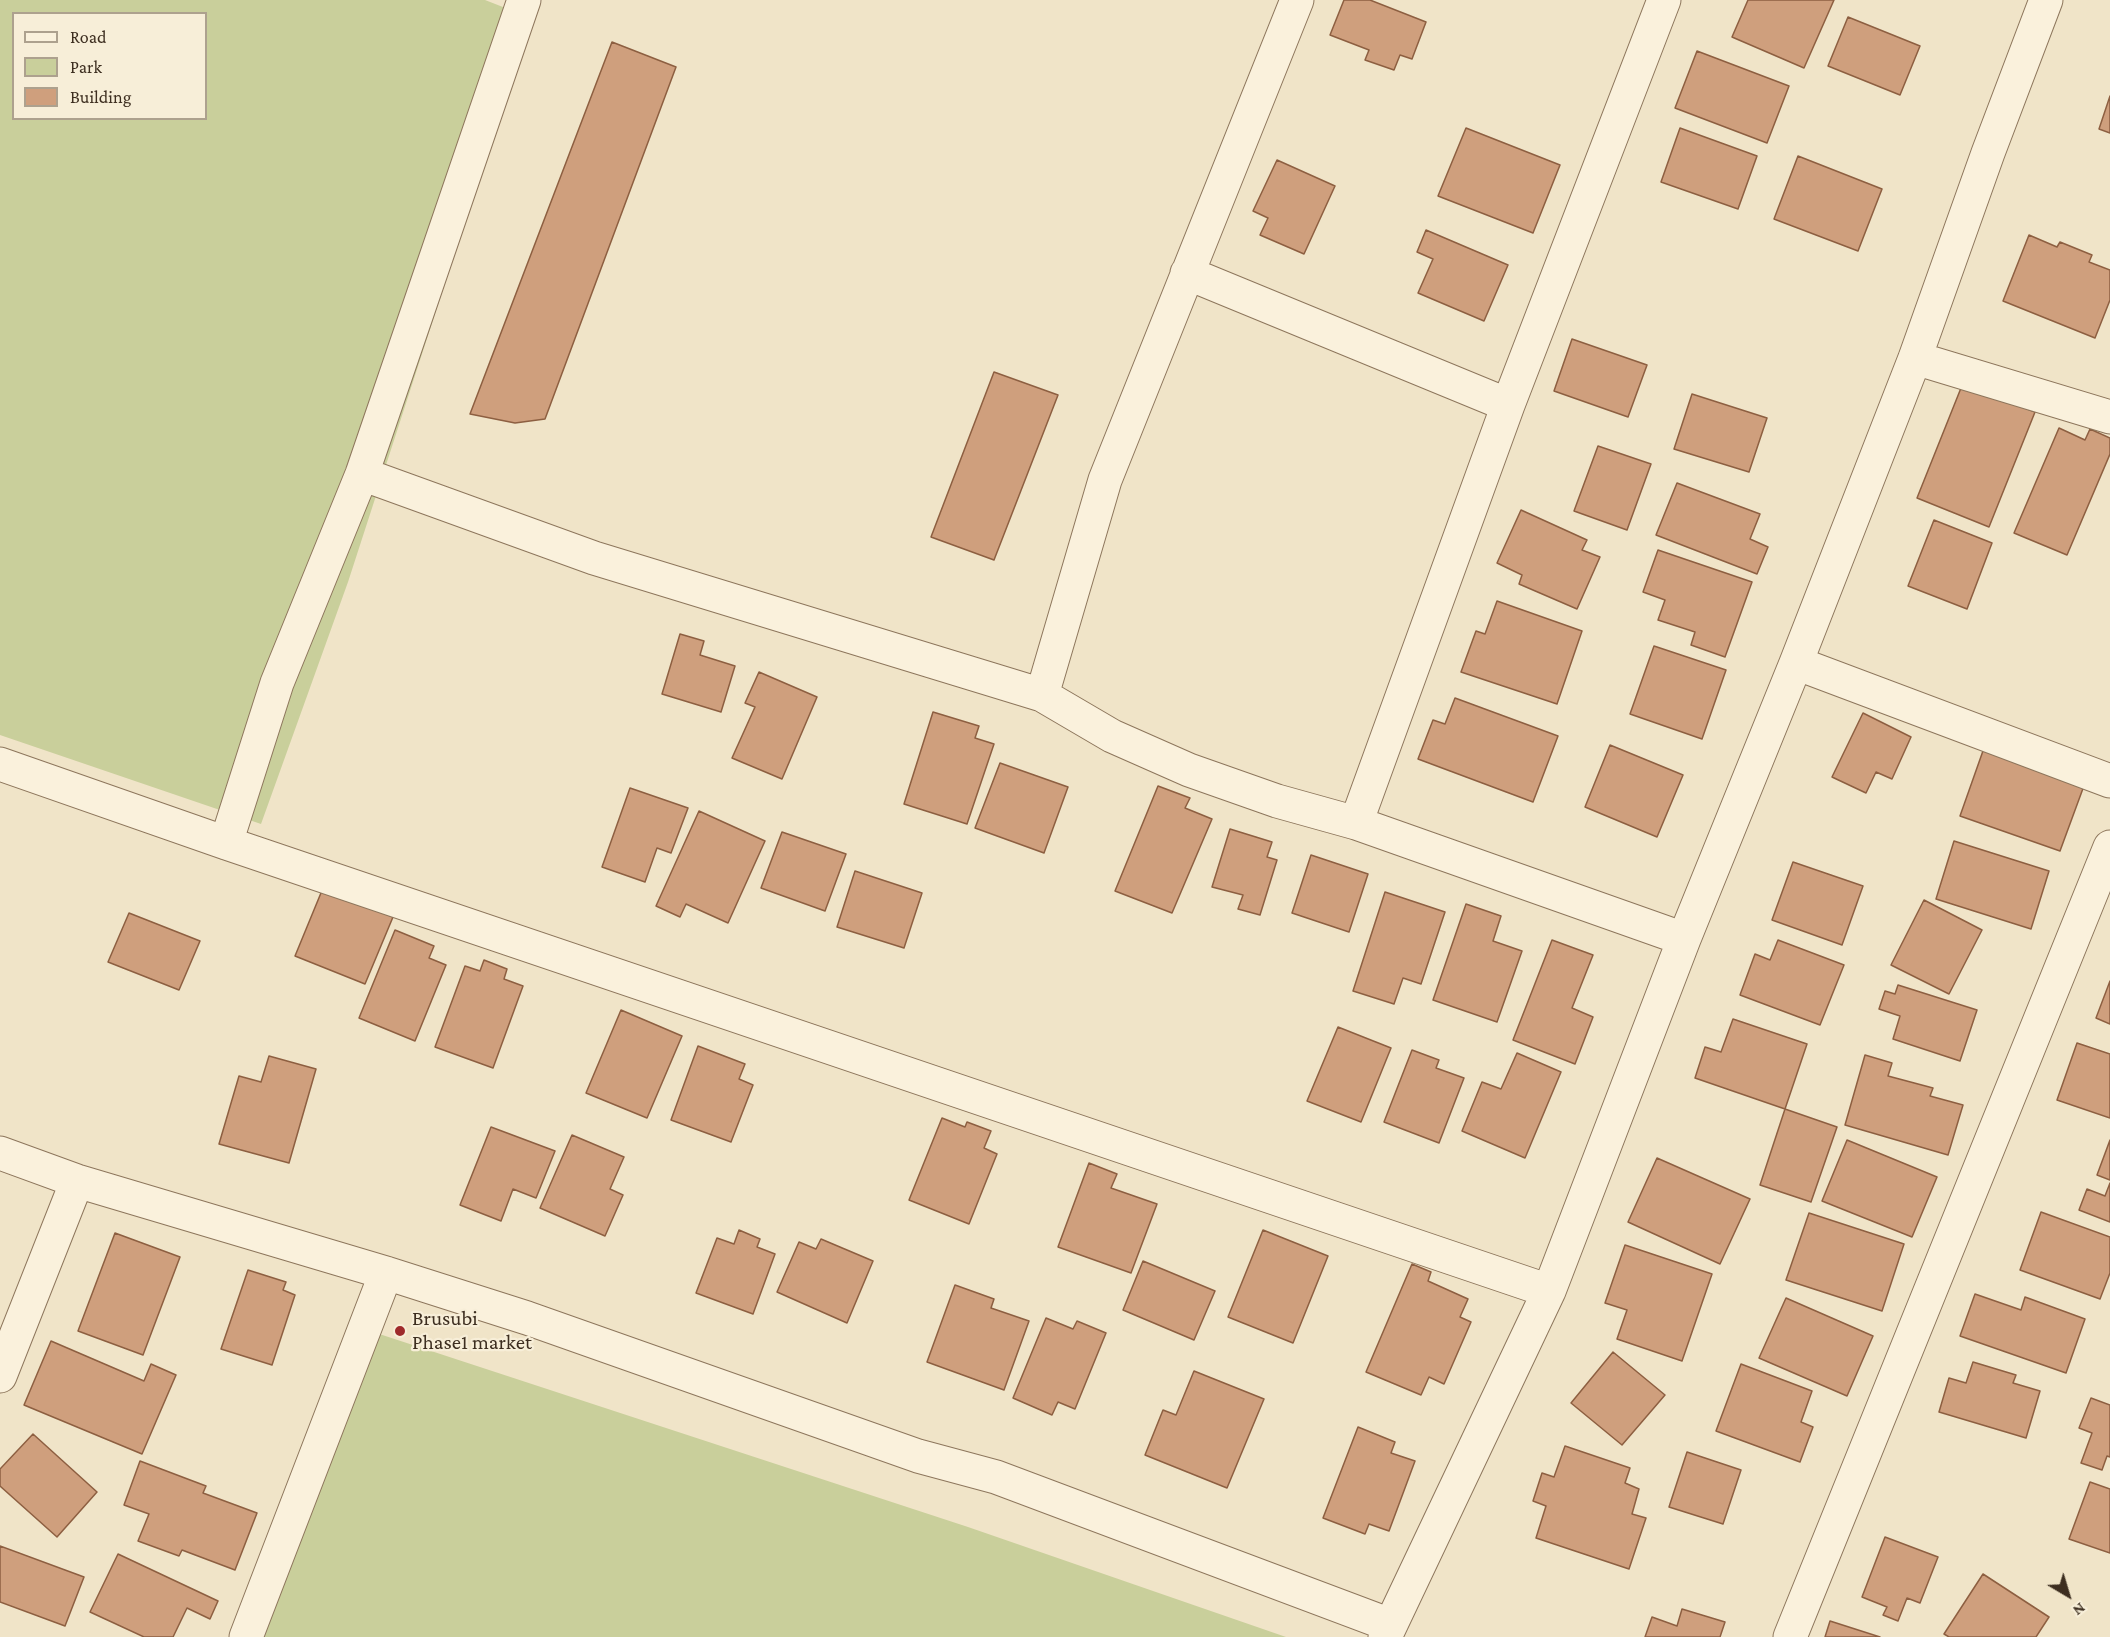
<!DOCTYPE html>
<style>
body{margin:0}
#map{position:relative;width:2110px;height:1637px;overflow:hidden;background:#f0e4c8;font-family:"Crimson Pro",serif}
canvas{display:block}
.legend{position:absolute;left:12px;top:12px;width:195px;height:108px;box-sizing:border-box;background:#f7eed8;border:2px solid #ada18e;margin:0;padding:8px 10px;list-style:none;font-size:18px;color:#3d2e20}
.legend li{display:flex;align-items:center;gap:12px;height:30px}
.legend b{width:30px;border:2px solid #ada18e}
.north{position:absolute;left:2038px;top:1565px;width:60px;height:60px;-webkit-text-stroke:4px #f7eed8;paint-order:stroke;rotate:142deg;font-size:16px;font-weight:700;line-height:24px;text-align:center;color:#3d2e20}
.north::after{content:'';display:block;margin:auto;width:21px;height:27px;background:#3d2e20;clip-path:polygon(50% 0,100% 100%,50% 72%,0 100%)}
</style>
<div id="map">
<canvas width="2110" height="1637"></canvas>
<ul class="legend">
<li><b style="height:8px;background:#faf1dc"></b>Road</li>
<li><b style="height:16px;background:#c9cf9b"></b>Park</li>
<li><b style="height:16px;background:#cf9f7d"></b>Building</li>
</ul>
<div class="north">N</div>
</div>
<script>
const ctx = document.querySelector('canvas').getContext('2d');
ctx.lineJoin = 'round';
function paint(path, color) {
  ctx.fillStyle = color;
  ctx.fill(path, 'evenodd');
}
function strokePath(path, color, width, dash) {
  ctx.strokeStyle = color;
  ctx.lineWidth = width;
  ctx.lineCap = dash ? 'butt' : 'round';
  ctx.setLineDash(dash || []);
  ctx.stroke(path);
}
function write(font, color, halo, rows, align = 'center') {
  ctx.font = font + ' "Crimson Pro",serif';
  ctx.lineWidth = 4.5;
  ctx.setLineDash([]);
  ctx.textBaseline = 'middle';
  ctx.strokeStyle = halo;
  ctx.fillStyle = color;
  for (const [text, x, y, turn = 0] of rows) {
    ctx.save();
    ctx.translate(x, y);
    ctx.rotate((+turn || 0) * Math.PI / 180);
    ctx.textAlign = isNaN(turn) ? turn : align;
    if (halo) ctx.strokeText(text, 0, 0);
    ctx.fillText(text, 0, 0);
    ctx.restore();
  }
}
paint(new Path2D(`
 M0,0H485L531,18L348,582L261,824L0,735ZM14,14H206V118H14Z
 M361,1328L968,1527L1286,1637H242Z`), '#c9cf9b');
const building = new Path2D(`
 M1344,0H1370L1426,22L1412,59L1400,55L1394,70L1365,60L1369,50L1330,35Z
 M1748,0H1834L1804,68L1732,37Z
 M1848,17L1920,46L1900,95L1828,66Z
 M612,42L676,67L545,419L515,423L470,414Z
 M1697,51L1789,86L1767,143L1675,108Z
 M2110,96V133L2099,129Z
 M1466,128L1560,165L1533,233L1438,196Z
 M1680,128L1757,156L1738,209L1661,182Z
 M1798,156L1882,189L1858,251L1774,219Z
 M1277,160L1335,186L1304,254L1260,235L1268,218L1253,211Z
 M1426,230L1508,265L1484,321L1418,293L1433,259L1417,252Z
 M2029,235L2057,247L2060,242L2092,255L2089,262L2110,270V300L2095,338L2003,301Z
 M1572,339L1647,365L1628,417L1554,391Z
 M994,372L1058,395L994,560L931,537Z
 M1963,383L2035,412L1989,527L1917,498Z
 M1692,394L1767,418L1749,472L1674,449Z
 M2059,428L2085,440L2090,429L2110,438V454L2067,555L2014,533Z
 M1598,446L1651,464L1627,530L1574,511Z
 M1677,483L1760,514L1750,539L1768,547L1757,574L1656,535Z
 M1521,510L1587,540L1582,550L1600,557L1577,609L1519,584L1522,575L1497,563Z
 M1934,520L1992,543L1967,609L1908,586Z
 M1658,550L1752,582L1725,657L1691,645L1695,632L1658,620L1665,600L1643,592Z
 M1497,601L1582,631L1557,704L1461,672L1476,631L1485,634Z
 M680,634L704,641L700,655L735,666L721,712L662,694Z
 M1654,646L1726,670L1702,739L1630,714Z
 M759,672L817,697L782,779L732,758L755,707L745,703Z
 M1455,698L1558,736L1533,802L1418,759L1433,720L1445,724Z
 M933,712L979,726L975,738L994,744L967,824L904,804Z
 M1863,713L1911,737L1892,779L1876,772L1866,793L1832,777Z
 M1610,745L1683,775L1657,837L1585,807Z
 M1984,748L2085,783L2060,851L1960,816Z
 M1000,763L1068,787L1044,853L975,828Z
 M1158,786L1190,798L1185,808L1212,819L1172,913L1115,891Z
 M630,788L688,808L671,853L657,848L645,882L602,867Z
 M699,811L765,841L728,923L686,904L680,917L656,906Z
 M1230,829L1272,842L1267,857L1277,860L1260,915L1238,909L1243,895L1212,887Z
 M782,832L846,854L825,911L761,888Z
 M1954,841L2049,871L2031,929L1936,899Z
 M1311,855L1368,874L1349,932L1292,913Z
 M1793,862L1863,886L1842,945L1772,920Z
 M855,871L922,893L904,948L837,927Z
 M323,888L393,917L365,984L295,956Z
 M1385,892L1445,912L1421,984L1403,978L1394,1004L1353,991Z
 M1924,900L1982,930L1949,994L1891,965Z
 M1466,904L1501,916L1493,941L1522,951L1497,1022L1433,1000Z
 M129,913L200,941L179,990L108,962Z
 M395,930L434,946L429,958L446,965L415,1041L359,1018Z
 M1552,940L1593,955L1572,1008L1593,1017L1575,1064L1513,1040Z
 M1778,940L1844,965L1820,1025L1740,995L1755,954L1770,960Z
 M484,960L507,969L504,979L523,986L493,1068L435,1047L465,966L480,971Z
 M2110,981V1024L2096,1018Z
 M1898,985L1977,1010L1960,1061L1893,1039L1900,1016L1879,1009L1885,991L1895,994Z
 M621,1010L682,1036L647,1118L586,1093Z
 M1733,1019L1807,1044L1785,1109L1695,1078L1705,1047L1721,1052Z
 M1338,1027L1391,1048L1361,1122L1307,1101Z
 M2077,1043L2110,1054V1118L2057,1100Z
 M698,1046L745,1064L739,1079L753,1085L731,1142L671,1120Z
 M1412,1050L1439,1060L1436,1068L1464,1078L1439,1143L1384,1122Z
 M1517,1053L1561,1072L1525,1158L1462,1131L1482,1082L1501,1089Z
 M1865,1055L1892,1063L1888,1076L1933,1088L1930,1096L1963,1105L1948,1155L1845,1125Z
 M269,1056L316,1069L289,1163L219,1144L239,1076L261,1082Z
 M1785,1109L1837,1127L1811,1202L1760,1185Z
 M942,1118L965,1127L967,1122L991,1131L984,1148L997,1154L969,1224L909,1200Z
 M491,1127L555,1151L536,1198L513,1189L501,1221L460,1205Z
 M572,1135L624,1157L610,1189L623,1195L605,1236L540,1208Z
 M1847,1140L1937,1177L1912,1237L1822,1201Z
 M2110,1140V1180L2097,1175Z
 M1657,1158L1750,1199L1720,1264L1628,1222Z
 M1089,1163L1117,1174L1111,1188L1157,1204L1131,1273L1058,1247Z
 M2110,1183V1222L2079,1210L2087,1189L2105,1196Z
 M2041,1212L2110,1237V1273L2100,1299L2020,1270Z
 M1809,1213L1904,1244L1882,1311L1786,1280Z
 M739,1230L760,1239L757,1247L775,1254L753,1314L696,1293L717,1238L734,1244Z
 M1263,1230L1328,1256L1293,1343L1228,1317Z
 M115,1233L180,1257L143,1355L78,1331Z
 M821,1239L873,1261L847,1323L777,1292L799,1242L816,1249Z
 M1625,1245L1712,1274L1682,1361L1617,1339L1627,1310L1605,1303Z
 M1143,1261L1215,1291L1194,1340L1123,1310Z
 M1412,1264L1431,1272L1428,1281L1468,1299L1460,1317L1471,1322L1444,1384L1429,1377L1421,1395L1366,1372Z
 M248,1270L286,1282L283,1290L295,1295L272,1365L221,1349Z
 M955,1285L994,1299L991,1308L1029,1321L1004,1390L927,1362Z
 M1975,1294L2021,1310L2025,1297L2085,1319L2066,1373L1960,1336Z
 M1786,1298L1873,1336L1847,1396L1759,1358Z
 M1046,1318L1073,1329L1077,1321L1106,1333L1075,1409L1058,1402L1052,1415L1013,1398Z
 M51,1341L144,1381L151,1364L176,1375L142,1454L24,1405Z
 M1613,1352L1665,1395L1622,1445L1571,1403Z
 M1973,1362L2016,1375L2013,1383L2040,1391L2026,1438L1939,1412L1949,1378L1966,1383Z
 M1741,1364L1812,1391L1801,1422L1813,1427L1800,1462L1716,1431Z
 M1194,1371L1264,1399L1227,1488L1145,1455L1163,1410L1176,1415Z
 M2091,1398L2110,1405V1457L2107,1456L2102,1470L2081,1463L2092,1433L2079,1428Z
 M1358,1427L1395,1442L1391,1453L1415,1461L1389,1531L1369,1524L1365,1534L1323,1518Z
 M33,1434L97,1492L57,1537L0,1486V1469Z
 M1565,1446L1630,1468L1625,1483L1639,1489L1632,1514L1646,1518L1629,1569L1536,1538L1546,1506L1533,1501L1542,1473L1554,1477Z
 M1687,1452L1741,1470L1723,1524L1669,1507Z
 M140,1461L206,1486L203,1493L257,1513L235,1570L182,1550L179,1556L138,1541L149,1514L124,1505Z
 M2090,1482L2110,1489V1553L2069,1539Z
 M1885,1537L1938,1557L1920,1603L1907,1598L1898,1621L1883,1615L1887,1607L1862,1597Z
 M0,1546L84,1577L65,1626L0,1602Z
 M118,1554L218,1601L210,1619L187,1608L173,1637H144L90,1612Z
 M1983,1574L2049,1617L2036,1637H1949L1944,1634Z
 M1682,1609L1725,1622L1720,1637H1645L1652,1617L1677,1626Z
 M1830,1621L1880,1637H1825Z`);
paint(building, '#cf9f7d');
strokePath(building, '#8d5f41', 1.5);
const street = new Path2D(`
 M1187,273L1508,405
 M1915,358L2110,417
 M362,474L594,558L1042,695L1112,736L1189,770L1277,801L1356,823L1684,939
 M1796,663L2110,781
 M1042,695L1105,480L1297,0
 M0,764L226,843L1549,1291
 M1356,823L1508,405L1664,0
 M226,843L277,683L362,474L524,0
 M0,1153L77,1181L386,1273L527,1318L918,1456L996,1477L1390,1625
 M0,1376L77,1181
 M246,1637L386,1273
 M1385,1637L1549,1291L1684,939L1796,663L1915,358L1988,153L2046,0
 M1790,1637L2110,847`);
strokePath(street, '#8d765c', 35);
strokePath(street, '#faf1dc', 33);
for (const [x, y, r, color] of [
 [400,1331,6,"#9e2a2b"]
]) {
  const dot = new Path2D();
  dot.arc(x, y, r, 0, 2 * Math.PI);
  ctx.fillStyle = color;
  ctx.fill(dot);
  strokePath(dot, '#f7eed8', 2);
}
write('21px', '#3d2e20', '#f7eed8', [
 ["Brusubi",412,1319],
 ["Phase1 market",412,1343]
], 'left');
</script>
